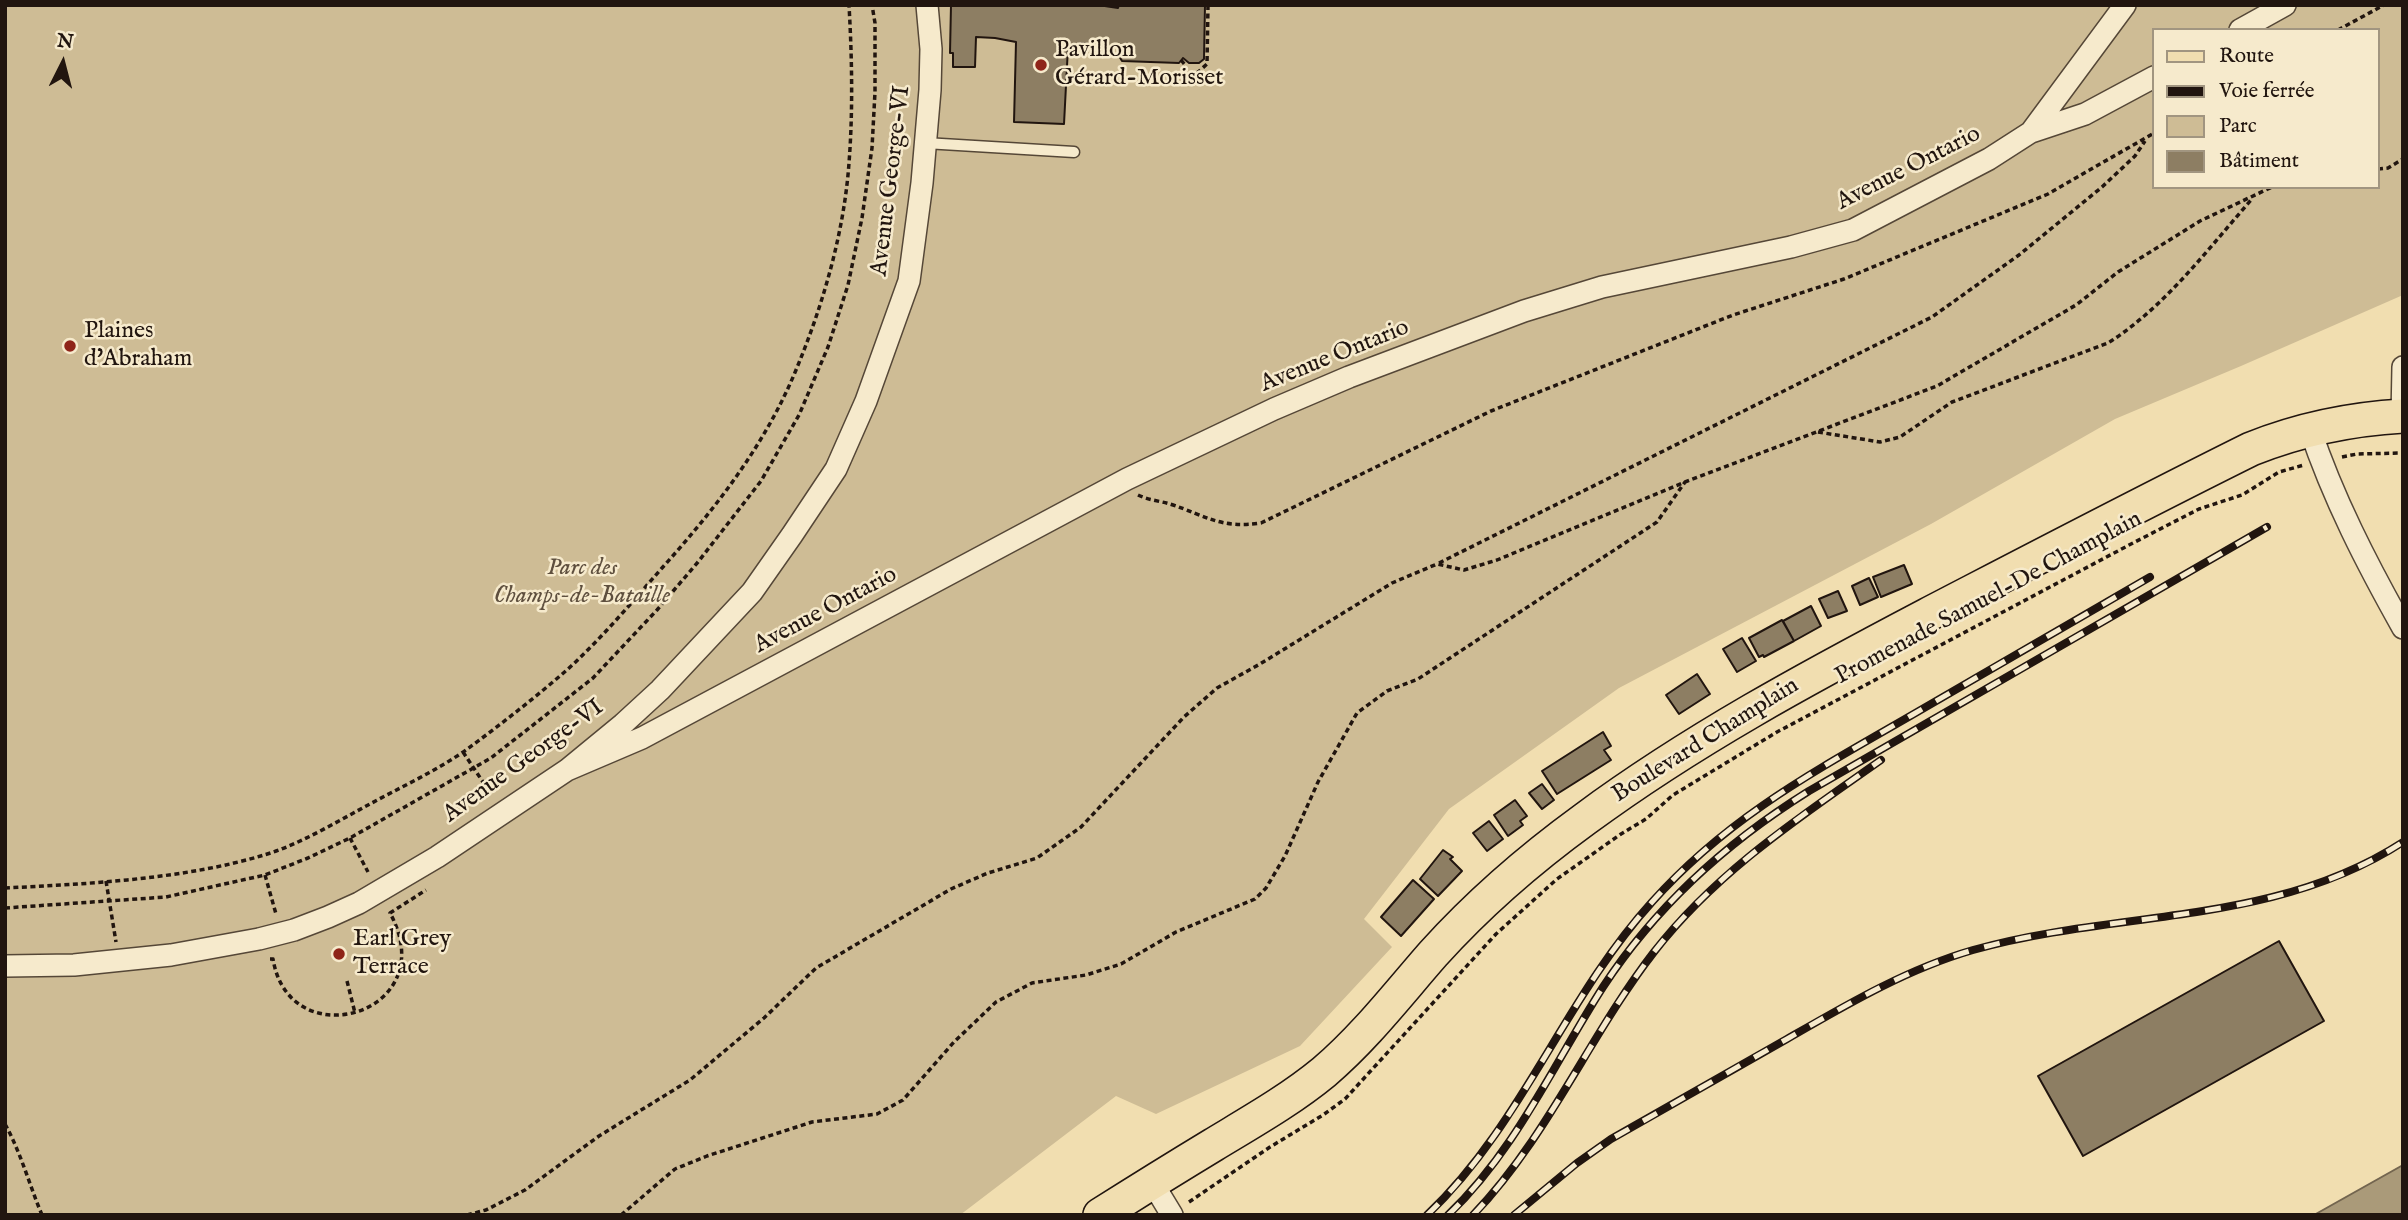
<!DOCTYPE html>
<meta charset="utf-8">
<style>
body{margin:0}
#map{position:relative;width:2408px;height:1220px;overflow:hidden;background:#f1deb0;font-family:"IM FELL English",serif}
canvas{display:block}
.frame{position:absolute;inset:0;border:7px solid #21150f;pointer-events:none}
.legend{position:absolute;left:2152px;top:28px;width:228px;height:161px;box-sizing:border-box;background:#f6eacc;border:2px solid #a19580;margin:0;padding:9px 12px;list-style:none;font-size:21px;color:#21150f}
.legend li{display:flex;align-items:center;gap:14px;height:35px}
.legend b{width:35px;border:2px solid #a19580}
.north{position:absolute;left:28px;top:28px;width:70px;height:70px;-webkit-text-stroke:5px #f6eacc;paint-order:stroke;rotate:6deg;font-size:19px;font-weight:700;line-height:28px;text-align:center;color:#21150f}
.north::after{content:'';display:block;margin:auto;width:24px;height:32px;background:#21150f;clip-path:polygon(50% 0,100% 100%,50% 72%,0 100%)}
</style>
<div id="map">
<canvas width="2408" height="1220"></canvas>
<div class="frame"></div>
<ul class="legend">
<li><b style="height:9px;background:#f1deb0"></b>Route</li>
<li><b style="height:9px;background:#21150f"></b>Voie ferrée</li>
<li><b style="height:19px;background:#cebc95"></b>Parc</li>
<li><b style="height:19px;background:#8d7e63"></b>Bâtiment</li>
</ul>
<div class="north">N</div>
</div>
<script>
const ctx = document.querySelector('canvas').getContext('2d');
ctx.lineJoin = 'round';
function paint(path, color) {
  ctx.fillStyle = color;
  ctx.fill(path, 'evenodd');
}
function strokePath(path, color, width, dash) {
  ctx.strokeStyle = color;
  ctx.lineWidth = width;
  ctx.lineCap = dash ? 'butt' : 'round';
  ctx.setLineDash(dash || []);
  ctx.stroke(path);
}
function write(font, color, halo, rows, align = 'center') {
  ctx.font = font + ' "IM FELL English",serif';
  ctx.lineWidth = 5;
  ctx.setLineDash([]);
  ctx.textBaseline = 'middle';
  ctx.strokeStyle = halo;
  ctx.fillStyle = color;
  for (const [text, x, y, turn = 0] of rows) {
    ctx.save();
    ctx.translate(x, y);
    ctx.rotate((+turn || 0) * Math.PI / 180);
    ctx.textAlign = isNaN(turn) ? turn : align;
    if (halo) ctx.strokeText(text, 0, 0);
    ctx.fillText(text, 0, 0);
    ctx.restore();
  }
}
paint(new Path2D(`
 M5,5H2403V295L2241,366L2115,419L1931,524L1619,688L1449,809L1364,919L1392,947L1300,1046L1156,1114L1116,1096L960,1215H5ZM2154,30H2378V187H2154Z`), '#cebc95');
const water = new Path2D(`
 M2403,1165V1215H2314Z`);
paint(water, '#aa9a79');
strokePath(water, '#73654f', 2);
const building = new Path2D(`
 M951,5H1098L1118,8L1119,5H1205L1204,59L1199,63H1189L1183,58L1179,63L1122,61L1119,56V45L1094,47L1090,44L1079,43L1077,46L1068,47L1064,124L1014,122L1016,42L995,38L976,37L975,67H953V53H950Z
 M1904,565L1912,584L1881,597L1873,577Z
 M1869,578L1878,597L1860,605L1852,586Z
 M1838,591L1847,611L1828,618L1819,599Z
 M1811,606L1821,626L1794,641L1783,621Z
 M1782,620L1794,641L1764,657L1763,655L1759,657L1749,638Z
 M1742,638L1756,661L1737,672L1723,649Z
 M1697,674L1710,694L1679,714L1666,695Z
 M1603,732L1611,746L1604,750L1611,760L1557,794L1542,771Z
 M1542,784L1554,800L1542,809L1529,793Z
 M1515,800L1527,816L1520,821L1523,825L1508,836L1494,815Z
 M1489,821L1503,839L1487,851L1473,833Z
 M1443,850L1453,857L1450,859L1462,871L1438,896L1420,879Z
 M1413,880L1434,899L1401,936L1381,917Z
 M2279,941L2324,1021L2083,1156L2038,1076Z`);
paint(building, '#8d7e63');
strokePath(building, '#21150f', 2);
const lane = new Path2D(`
 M925,143L1074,152`);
const street = new Path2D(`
 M2240,30L2285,5
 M2031,132L2125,5
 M2402,416L2403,367
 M2310,429C2333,498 2367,564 2403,628
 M567,770L642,738L1127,479L1274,409L1349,377L1524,311L1602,287L1791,247L1853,230L1989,159L2031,132L2085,114L2154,77
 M5,966L74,965L171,955L259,939L294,930L328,917L359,903L437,857L567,770L623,724L660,690L752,592L792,535L836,469L866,401L909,281L922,183L930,90L931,49L927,5
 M1152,1182L1172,1215`);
const primary = new Path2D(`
 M1100,1215C1138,1191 1175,1168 1213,1145C1251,1122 1290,1100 1324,1072C1365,1037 1398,994 1433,954C1479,903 1530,859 1585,819C1692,740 1809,677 1927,615C2035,559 2142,503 2251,449C2301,429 2349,419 2403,416`);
strokePath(lane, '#554737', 13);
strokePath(street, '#554737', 24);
strokePath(primary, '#21150f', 36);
strokePath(new Path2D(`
 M2338,30L2384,5
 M1181,60L1186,66L1180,73L1196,74L1207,64L1208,5
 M2378,169L2388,168L2403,159
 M1818,432L1880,442L1900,437L1952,402L2108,343C2165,307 2207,250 2252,199
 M2342,457L2357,454L2403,453
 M1138,495C1148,500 1160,501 1170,504C1207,516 1220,529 1261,523L1491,411L1733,315L1844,279L2048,194L2154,133
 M1439,563L1932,317L2019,255L2102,187L2135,156L2145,141
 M463,752L491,794
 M350,838L368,872
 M265,875L276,914
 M106,881L116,942
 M5,888C88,884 185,879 264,855C301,844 336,822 370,804C401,787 436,771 466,750C500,725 536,697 568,669C602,638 632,602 662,568C716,508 765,445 796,370C823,305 844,233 849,163C853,111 852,58 849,5
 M5,908L166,897L265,875L308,858L350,838L491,758L593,678L657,610L698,562L761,481L799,415L828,347L848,285L862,218L872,148L875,92V23L872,5
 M270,959H273C289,1059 445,1014 390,913L426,890
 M347,981L355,1013
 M5,1124C21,1153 29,1184 42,1215
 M1189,1202L1270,1147L1323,1115L1345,1099L1496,934L1557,879L1621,834L1646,819L1673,795L1777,732L2131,544L2199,509L2242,495L2279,472L2304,465
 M467,1215L486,1210L525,1190L599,1136L690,1080L764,1018L816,968L951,889L988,873L1037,858L1081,827L1184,717L1217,688L1260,664L1392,583L1437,564L1464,570L1497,560L1685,482L1937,386L2076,305L2118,272L2200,221L2272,187
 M621,1215L675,1169L707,1156L812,1122L877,1114L903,1100L954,1042L996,1002L1032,983L1086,975L1121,964L1176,932L1255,899L1266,888L1285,856L1318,782L1357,713L1387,691L1418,679L1657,522L1685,482`), '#21150f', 3.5, [5, 3.5]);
strokePath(lane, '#f6eacc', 10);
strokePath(street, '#f6eacc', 21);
strokePath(primary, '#f1deb0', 33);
const rail = new Path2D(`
 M1427,1215C1523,1124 1564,999 1652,902C1728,817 1815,771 1912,715C1991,669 2071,623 2150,577
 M1448,1215C1516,1150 1553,1065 1603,987C1656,906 1727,842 1809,791L2267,527
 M1473,1215C1548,1137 1589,1036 1654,952C1716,872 1800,817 1881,760
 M1514,1215L1577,1163L1611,1139C1670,1106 1728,1072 1787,1039C1846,1005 1907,969 1973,950C2118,909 2272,927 2403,842`);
strokePath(rail, '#21150f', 8);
strokePath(rail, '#f6eacc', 5, [16]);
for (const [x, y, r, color] of [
 [1041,65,7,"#8f2418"],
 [70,346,7,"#8f2418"],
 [339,954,7,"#8f2418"]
]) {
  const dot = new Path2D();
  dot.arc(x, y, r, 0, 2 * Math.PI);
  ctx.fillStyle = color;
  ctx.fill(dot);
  strokePath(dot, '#f6eacc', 2.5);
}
write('24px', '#21150f', '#f6eacc', [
 ["Pavillon",1055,51],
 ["Gérard-Morisset",1055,79],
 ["Plaines",84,332],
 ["d'Abraham",84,360],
 ["Earl Grey",353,940],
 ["Terrace",353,968]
], 'left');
write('24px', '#21150f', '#f6eacc', [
 ["Avenue Ontario",1909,169,-27],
 ["Avenue George-VI",892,181,-83],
 ["Avenue Ontario",1335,357,-22],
 ["Promenade Samuel-De Champlain",1989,599,-28],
 ["Avenue Ontario",826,611,-28],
 ["Boulevard Champlain",1706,741,-32],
 ["Avenue George-VI",524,762,-36]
]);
write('italic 24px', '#5e4f3e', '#f6eacc', [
 ["Parc des",582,569],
 ["Champs-de-Bataille",582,597]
]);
</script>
